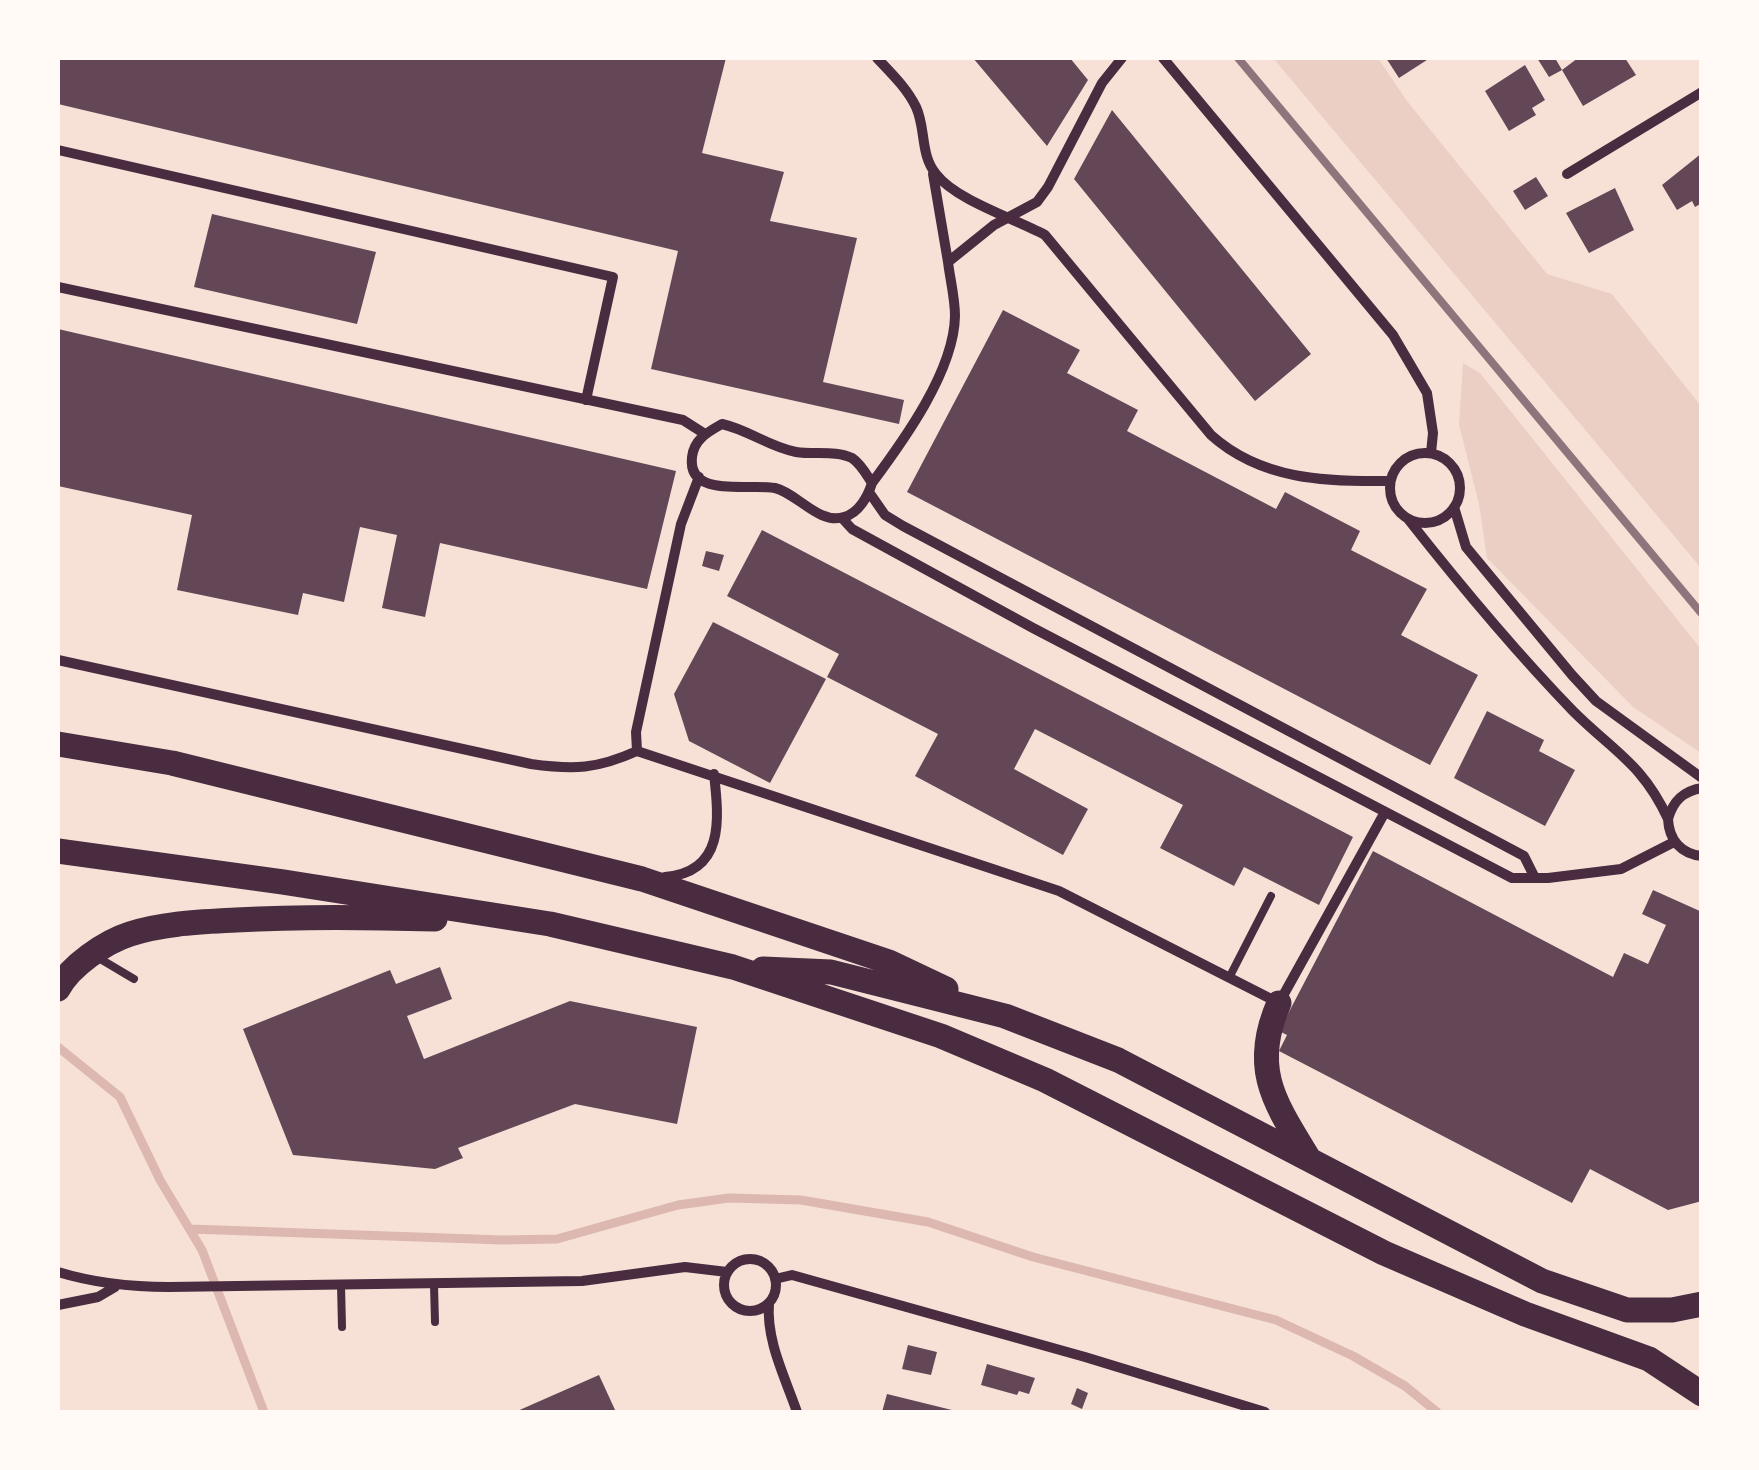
<!DOCTYPE html>
<style>
body{margin:0}
#map{position:relative;width:1759px;height:1470px;overflow:hidden;background:#f7e1d7;font-family:"Open Sans",sans-serif}
canvas{display:block}
.frame{position:absolute;inset:0;border:60px solid #fffaf5;pointer-events:none}
</style>
<div id="map">
<canvas width="1759" height="1470"></canvas>
<div class="frame"></div>
</div>
<script>
const ctx = document.querySelector('canvas').getContext('2d');
ctx.lineJoin = 'round';
function paint(path, color) {
  ctx.fillStyle = color;
  ctx.fill(path, 'evenodd');
}
function strokePath(path, color, width, dash) {
  ctx.strokeStyle = color;
  ctx.lineWidth = width;
  ctx.lineCap = dash ? 'butt' : 'round';
  ctx.setLineDash(dash || []);
  ctx.stroke(path);
}
paint(new Path2D(`
 M1273,58H1378L1407,101L1547,274L1612,294L1701,406V568Z
 M1463,363L1480,373L1701,649V753L1633,707L1487,558L1479,504L1459,425Z`), '#ebcfc5');
strokePath(new Path2D(`
 M58,1047L120,1097L160,1180L202,1250L264,1412
 M190,1229L502,1240L557,1239L678,1205L729,1198L801,1200L928,1222L1033,1257L1276,1320L1353,1356L1405,1386L1437,1412`), '#dcb8b0', 9);
paint(new Path2D(`
 M58,58H726L702,153L784,172L770,221L857,238L823,382L904,400L899,424L651,369L678,251L58,104Z
 M973,58H1070L1088,80L1047,146Z
 M1386,58H1430L1399,78Z
 M1537,58H1555L1562,70L1578,58H1625L1636,75L1583,106L1562,70L1549,77Z
 M1525,65L1545,100L1532,108L1536,115L1509,131L1485,91Z
 M1112,110L1311,354L1255,401L1074,179Z
 M1702,153V203L1695,207L1692,201L1677,210L1662,185Z
 M1536,177L1548,196L1525,210L1513,191Z
 M1615,188L1634,230L1589,253L1566,213Z
 M212,214L376,252L357,324L194,287Z
 M1003,310L1080,350L1067,373L1138,410L1127,431L1276,509L1285,492L1360,531L1351,550L1427,589L1401,635L1478,675L1430,765L907,492Z
 M58,329L676,471L647,589L440,543L425,617L382,608L397,535L360,527L344,602L303,593L298,615L177,590L192,515L58,486Z
 M762,530L1353,837L1319,905L1244,867L1234,886L1160,848L1183,805L1035,729L1014,769L1088,809L1063,855L915,776L938,734L827,677L839,654L727,596Z
 M706,551L724,555L719,571L702,566Z
 M713,622L826,679L770,783L689,741L674,694Z
 M1487,711L1544,740L1539,751L1575,770L1545,826L1454,778Z
 M1373,851L1613,977L1624,953L1648,964L1666,925L1642,914L1653,890L1702,912V1201L1668,1210L1590,1169L1572,1203L1279,1051L1287,1035L1279,1031Z
 M440,967L452,999L407,1016L424,1059L570,1001L697,1027L677,1124L575,1104L458,1148L463,1158L435,1169L293,1155L243,1029L390,970L396,984Z
 M908,1345L937,1352L931,1375L902,1369Z
 M987,1364L1035,1378L1029,1394L1019,1391L1017,1395L981,1385Z
 M599,1375L616,1412H515Z
 M1077,1388L1088,1393L1082,1409L1071,1404Z
 M887,1394L956,1411V1412H882Z`), '#644757');
strokePath(new Path2D(`
 M97,957L134,979
 M1230,976L1271,896
 M341,1285L342,1327
 M434,1285L435,1322`), '#4a2c40', 8);
strokePath(new Path2D(`
 M877,58C890,72 907,88 916,107C926,128 920,155 936,174C956,200 1013,218 1045,235L1211,435C1261,480 1326,482 1390,481
 M1163,58L1393,335L1427,393L1433,433L1431,453
 M58,150L613,277L586,400
 M933,174L948,262
 M1567,174L1702,92
 M58,287L683,420L705,434
 M722,424C749,430 769,447 796,452C814,455 836,450 852,458C861,464 866,474 872,483C868,496 859,513 844,517C819,525 797,493 775,488C751,483 687,499 692,457C694,439 708,432 722,424Z
 M1390 488a35 35 0 1 1 70 0a35 35 0 1 1-70 0Z
 M872,483C904,440 954,371 955,316C955,298 950,279 948,262L994,225L1037,202L1048,187L1102,83L1122,58
 M869,492L885,515L903,526L1524,856L1535,878
 M1454,507L1466,547L1572,675L1596,701L1702,778
 M842,518L852,529L1033,628L1512,878H1548L1621,869L1674,842
 M1408,519C1460,585 1514,650 1573,711C1613,751 1643,764 1668,819
 M58,660L531,764C574,770 597,769 637,751L1059,891L1279,1003L1385,812
 M637,751L636,732L681,524L699,477
 M1702,788C1683,791 1673,801 1668,819C1669,840 1681,854 1702,856
 M665,877C725,872 719,819 714,774
 M724 1285a26 26 0 1 1 52 0a26 26 0 1 1-52 0Z
 M58,1272C94,1283 130,1287 169,1287L582,1281L685,1267L727,1272
 M775,1279L792,1275L1085,1357L1265,1412
 M769,1303C766,1341 785,1377 797,1412
 M58,1305L98,1297L115,1287`), '#4a2c40', 10);
strokePath(new Path2D(`
 M58,744L172,763L642,879L889,962L946,989
 M58,851L283,882L550,924L733,967L941,1036L1045,1080L1384,1253L1525,1314L1649,1359L1702,1394
 M763,969L831,972L1005,1016L1118,1060L1542,1281L1627,1310H1672L1702,1304
 M58,989C70,966 105,942 130,934C164,923 201,922 236,920C302,916 369,917 435,919
 M1279,1003C1250,1069 1275,1103 1309,1159`), '#4a2c40', 25);
strokePath(new Path2D(`
 M1238,58L1702,614`), '#8f747c', 8);
</script>
